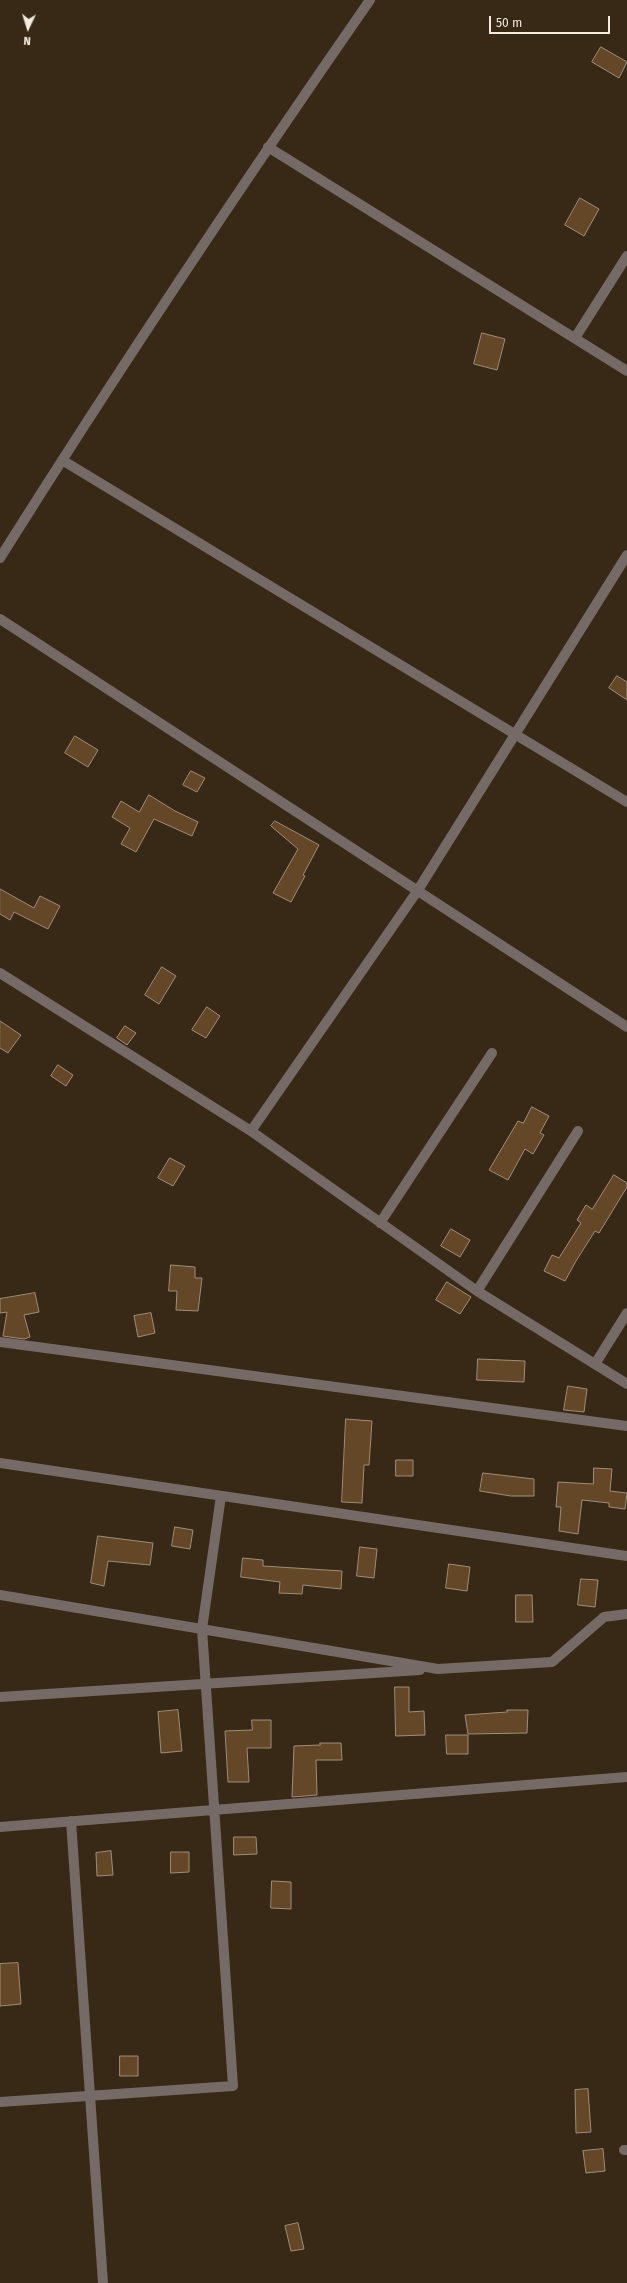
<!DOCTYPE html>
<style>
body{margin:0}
#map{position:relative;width:627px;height:2283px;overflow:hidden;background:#382917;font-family:"Fira Sans",sans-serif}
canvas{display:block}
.north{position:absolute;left:8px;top:8px;width:40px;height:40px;-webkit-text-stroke:3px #382917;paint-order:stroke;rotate:184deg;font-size:11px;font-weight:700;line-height:16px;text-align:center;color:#f4eadf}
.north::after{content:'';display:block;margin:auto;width:14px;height:18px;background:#f4eadf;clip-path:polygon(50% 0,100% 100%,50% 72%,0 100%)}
.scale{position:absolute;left:489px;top:16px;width:121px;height:18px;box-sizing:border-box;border:2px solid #f4eadf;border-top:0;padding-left:5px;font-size:12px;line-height:14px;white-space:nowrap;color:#f4eadf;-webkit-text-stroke:3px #382917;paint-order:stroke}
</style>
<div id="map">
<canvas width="627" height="2283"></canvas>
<div class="north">N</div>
<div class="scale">50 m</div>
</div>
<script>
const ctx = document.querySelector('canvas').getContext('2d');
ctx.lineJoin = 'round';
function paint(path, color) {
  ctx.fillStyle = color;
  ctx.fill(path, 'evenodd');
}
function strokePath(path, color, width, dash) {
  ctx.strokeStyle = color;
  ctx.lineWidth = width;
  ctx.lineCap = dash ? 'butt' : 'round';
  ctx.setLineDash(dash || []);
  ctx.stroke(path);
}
const building = new Path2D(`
 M601,47L627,62L619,78L592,62Z
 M580,198L599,209L584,236L565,225Z
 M482,333L505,339L497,370L474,364Z
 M617,676L627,682V700L609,688Z
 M75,736L98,750L88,767L65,753Z
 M191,771L205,778L197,792L183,785Z
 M149,795L175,811L198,822L192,836L154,819L136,852L121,844L130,828L112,817L121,801L139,812Z
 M275,821L319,845L303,875L305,876L291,902L273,893L298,849L271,826Z
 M0,889L34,908L40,896L60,906L48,929L14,912L10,920L0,914Z
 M162,967L176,976L159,1004L145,995Z
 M207,1007L220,1016L206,1038L192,1030Z
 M0,1021L21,1035L8,1053L0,1048Z
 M125,1026L136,1033L127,1045L117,1038Z
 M58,1065L73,1075L66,1086L51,1076Z
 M532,1107L549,1116L540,1133L544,1135L533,1154L525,1149L508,1180L489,1170L518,1121L523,1123Z
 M170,1158L185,1166L173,1186L158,1178Z
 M614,1175L627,1183V1187L599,1233L595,1231L576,1261L565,1281L544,1271L552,1255L559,1258L581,1223L577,1220L586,1205L592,1209Z
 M451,1229L470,1240L460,1257L441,1246Z
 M171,1265L195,1267V1278H202L198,1311L176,1310L177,1291H169Z
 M447,1282L471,1297L460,1314L436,1300Z
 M35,1293L39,1312L24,1315L30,1337L24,1339L3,1336L7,1312L0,1313V1299Z
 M151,1313L155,1333L138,1337L134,1316Z
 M478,1359L525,1361L524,1382L477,1380Z
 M568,1386L587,1389L584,1412L564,1410Z
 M346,1419L372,1421L369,1465H364L362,1503L342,1502Z
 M396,1460H413V1476H396Z
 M594,1468L612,1469L610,1491L627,1493L625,1509L609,1507V1503L582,1500L578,1534L559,1531L561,1507H556L558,1482L593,1484Z
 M483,1473L534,1479V1496H511L480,1491Z
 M175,1527L193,1530L190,1549L172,1546Z
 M98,1536L153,1543L150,1565L108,1561L104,1586L91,1583Z
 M360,1547L377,1549L374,1578L357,1576Z
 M243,1558L263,1560V1566L342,1571L341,1589L303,1585L302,1594L279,1593L280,1582L241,1577Z
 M449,1564L470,1567L467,1591L446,1588Z
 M581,1579L598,1580L595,1607L578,1605Z
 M516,1595H532L533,1622H516Z
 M395,1687H409V1712L424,1711L425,1735L396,1736Z
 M178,1710L182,1751L161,1753L158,1712Z
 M507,1710H528L527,1733L468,1734L465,1715L507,1712Z
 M252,1720H271V1748H247L249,1782H228L225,1731L252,1730Z
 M446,1735H468V1754H447Z
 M320,1743H341L342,1760H316L317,1795L292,1797L294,1746L320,1745Z
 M234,1837H256L257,1854L234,1855Z
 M111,1851L113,1875L97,1876L96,1853Z
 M171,1852H189V1872L171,1873Z
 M272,1881L291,1882V1909L271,1908Z
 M18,1963L21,2004L0,2006V1964Z
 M120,2056H138V2076H120Z
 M588,2089L591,2132L576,2133L575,2090Z
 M603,2149L605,2171L586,2173L583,2151Z
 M298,2223L304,2249L291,2251L285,2226Z`);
paint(building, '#634727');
strokePath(building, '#a08d7a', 1);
strokePath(new Path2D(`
 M268,147L627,371
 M575,338L627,256
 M62,460L627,802
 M0,558C119,369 243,183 370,0
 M0,619L627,1027
 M0,973L251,1131L477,1291L627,1384
 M251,1131L418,890L627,555
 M380,1223L492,1053
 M477,1291L578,1131
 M0,1342L627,1426
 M595,1364L627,1313
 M0,1463L627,1556
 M0,1595L438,1669L552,1662L604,1617L627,1614
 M0,1697L420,1670
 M71,1821L103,2283
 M0,1827L627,1777
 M0,2102L233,2086L202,1629L221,1496
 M624,2150H627`), '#766a66', 10);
</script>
